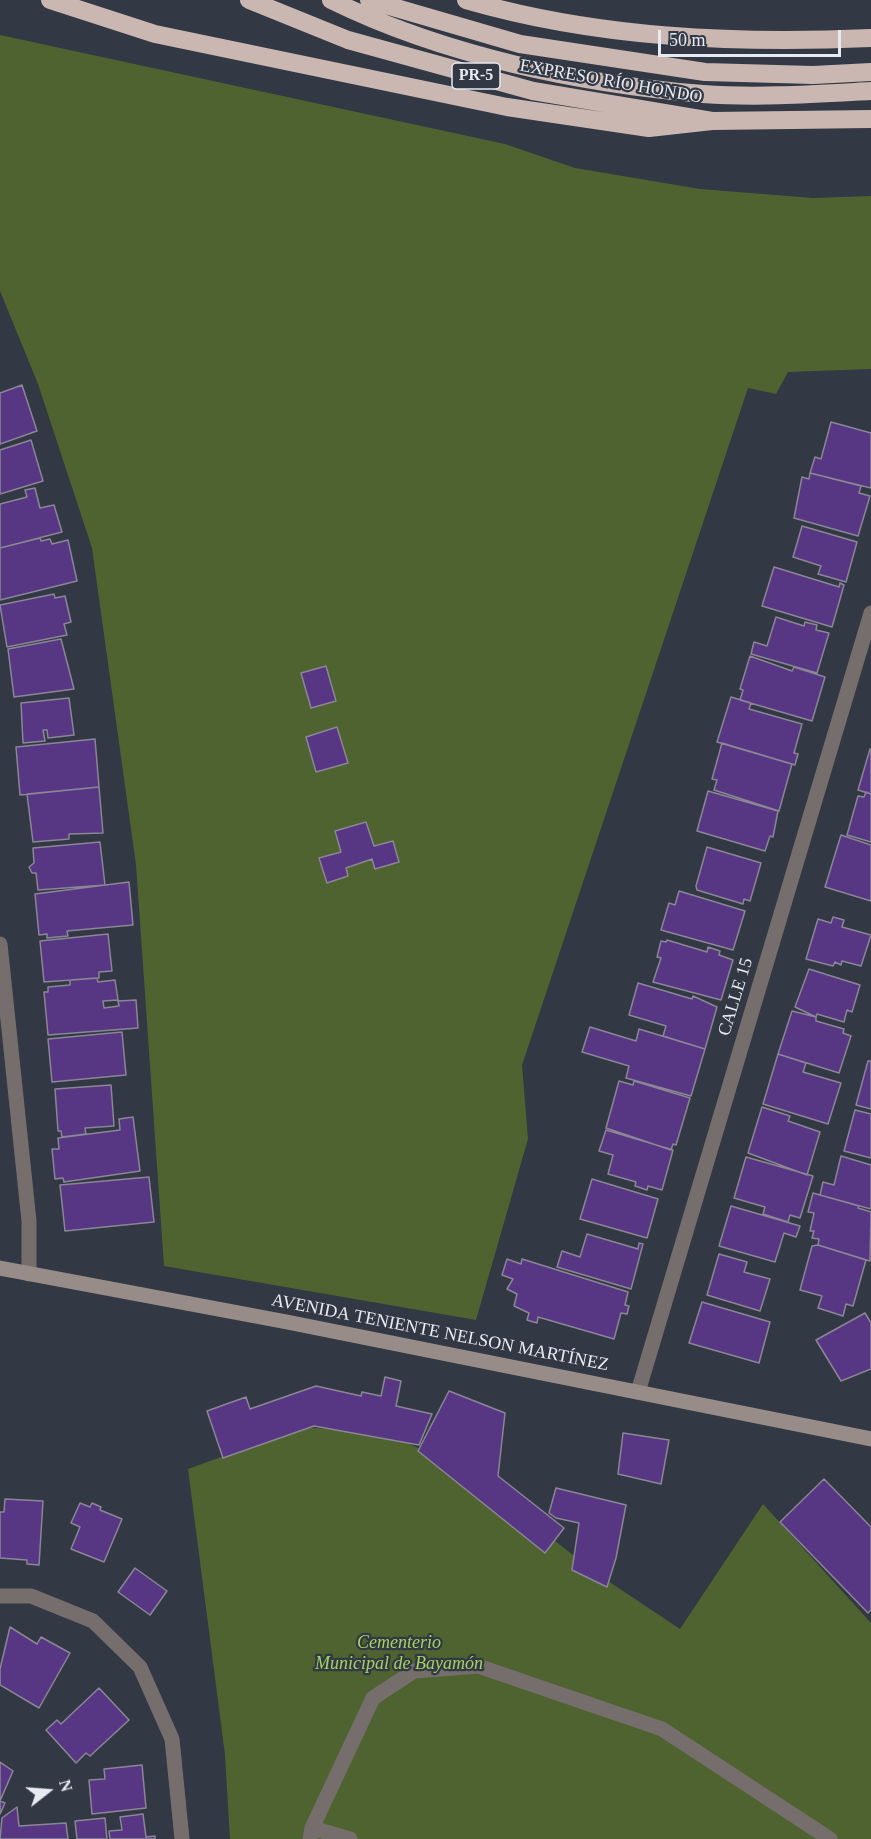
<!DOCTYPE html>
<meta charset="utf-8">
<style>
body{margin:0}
#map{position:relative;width:871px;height:1839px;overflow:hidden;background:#323844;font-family:"Times New Roman",serif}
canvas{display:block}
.north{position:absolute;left:18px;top:1761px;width:60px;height:60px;-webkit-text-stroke:4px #323844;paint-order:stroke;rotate:73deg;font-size:16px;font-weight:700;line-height:24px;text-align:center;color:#e6ebf2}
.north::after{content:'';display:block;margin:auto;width:21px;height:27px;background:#e6ebf2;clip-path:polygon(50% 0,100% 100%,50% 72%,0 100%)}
.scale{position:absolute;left:658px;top:30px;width:183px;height:27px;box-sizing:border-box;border:3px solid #e6ebf2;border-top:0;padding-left:8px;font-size:18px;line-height:21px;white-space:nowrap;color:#e6ebf2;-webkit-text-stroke:4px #323844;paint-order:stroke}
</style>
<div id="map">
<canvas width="871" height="1839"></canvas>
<div class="north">N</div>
<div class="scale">50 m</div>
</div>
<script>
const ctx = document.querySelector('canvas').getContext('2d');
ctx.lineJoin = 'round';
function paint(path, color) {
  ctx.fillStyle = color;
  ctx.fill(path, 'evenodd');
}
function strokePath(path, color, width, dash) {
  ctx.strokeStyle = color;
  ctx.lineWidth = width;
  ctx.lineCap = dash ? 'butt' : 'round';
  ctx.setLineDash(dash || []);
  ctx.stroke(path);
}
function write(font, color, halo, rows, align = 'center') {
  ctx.font = font + ' "Times New Roman",serif';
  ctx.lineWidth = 4.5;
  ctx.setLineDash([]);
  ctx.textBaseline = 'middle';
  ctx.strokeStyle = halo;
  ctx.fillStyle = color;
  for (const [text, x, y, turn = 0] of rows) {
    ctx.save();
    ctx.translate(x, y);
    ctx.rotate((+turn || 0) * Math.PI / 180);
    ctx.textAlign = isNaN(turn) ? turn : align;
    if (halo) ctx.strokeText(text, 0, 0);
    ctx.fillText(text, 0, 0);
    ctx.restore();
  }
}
paint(new Path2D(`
 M0,35L505,144L575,168L700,189L813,198L871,196V369L788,372L776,394L748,388L522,1065L528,1139L476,1320L164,1266L136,865L92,548L38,384L0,291Z
 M304,1427L388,1434L459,1467L599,1575L680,1629L763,1504L871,1623V1839H230L225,1755L188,1469Z`), '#4f6330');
const building = new Path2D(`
 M22,385L37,431L0,444V393Z
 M831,422L871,433V488L810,473L815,457L821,459Z
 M31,440L43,481L0,494V450Z
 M810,473L861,486L859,493L870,496L858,536L794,518L802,477L809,479Z
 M35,488L40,508L54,505L62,532L0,548V504L27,497L25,490Z
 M802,526L857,542L846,582L818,574L821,566L793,557Z
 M40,538L41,541L50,539L52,544L68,540L77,581L0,600V548Z
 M774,567L839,587L840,583L844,585L832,627L762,606Z
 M54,594L55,598L65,596L71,622L64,624L67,635L7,647L0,605Z
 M776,617L804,626L805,622L817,625L816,630L829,633L817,673L751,654L754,642L767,646Z
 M61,639L74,689L14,697L8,649Z
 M750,656L792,671L794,667L825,677L812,721L740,700L743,690L740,689Z
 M326,666L336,701L311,708L301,673Z
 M731,697L751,703L749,709L802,724L794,753L798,754L795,765L717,742Z
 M69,698L74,735L48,738L47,730H43L45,741L23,743L21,703Z
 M337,727L348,763L316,772L306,737Z
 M95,739L99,787L20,795L16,747Z
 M722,743L792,764L779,811L714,790L717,780L712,779Z
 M870,749H871V794L858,790Z
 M99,787L103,833L69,834V839L33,842L27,794Z
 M708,791L778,811L773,837L770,836L765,851L697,831Z
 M866,792L871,794V842L847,835L858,796L864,797Z
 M366,822L374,846L393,841L399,862L375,869L372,859L346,868L348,876L327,883L319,858L341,852L335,831Z
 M841,835L871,845V901L825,887Z
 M100,842L105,885L38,890L36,873H32L29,867L34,863L33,848Z
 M707,847L761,863L750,901L744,899L743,904L697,890L696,886Z
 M129,882L133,925L67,931L68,936L47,938V934L39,935L35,894Z
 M679,891L745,911L733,950L661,930L669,903L675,905Z
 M833,917L844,920L842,927L871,935L861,966L842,961L841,965L835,962L833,966L806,959L818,919L831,923Z
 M108,934L112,971L99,972V978L44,982L40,941Z
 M667,940L707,952L708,947L720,951L719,955L733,960L721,1000L653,982L661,958L657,957L661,941L666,942Z
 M809,969L860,985L852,1012L847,1010L844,1022L817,1014L816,1017L795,1007Z
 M97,978L98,982L115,980L118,1000L103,1001L104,1008L119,1006L118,1001L136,1000L138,1028L48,1035L44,992H48V987L70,985V980Z
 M638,983L692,999L693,996L717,1007L705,1049L663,1036L666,1026L629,1015Z
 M792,1011L816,1017V1021L844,1029L843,1033L851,1036L839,1073L778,1054Z
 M590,1027L636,1041L639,1029L705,1049L691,1096L626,1078L629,1066L582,1052Z
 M122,1032L126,1075L52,1082L48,1039Z
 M778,1054L806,1063L803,1072L841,1083L828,1124L763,1104Z
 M868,1061H871V1109L856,1105Z
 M619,1081L633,1085L634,1081L690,1098L676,1145L673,1144L671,1150L606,1128Z
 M111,1085L114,1126L85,1128L86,1134L62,1137L61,1131H58L55,1089Z
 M762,1107L790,1116L788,1121L820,1132L807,1175L748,1153Z
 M855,1110L871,1114V1158L844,1151Z
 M133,1117L140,1171L64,1182L63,1178L55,1179L52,1149H59L58,1138L120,1130L119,1119Z
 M606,1130L673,1150L662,1190L648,1186L647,1190L635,1186L636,1182L608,1174L613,1155L599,1151Z
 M841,1156L871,1165V1209L820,1195L823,1182L834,1185Z
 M746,1157L813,1176L800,1218L790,1215L788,1222L763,1214L765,1207L734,1198Z
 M149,1177L154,1222L65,1231L60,1185Z
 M592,1179L658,1199L647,1238L580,1219Z
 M813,1193L859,1206L858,1208L871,1212L870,1261L818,1245L819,1239L812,1238L814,1231H810L814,1213L808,1212Z
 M731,1206L800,1226L796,1237L784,1233L775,1262L719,1246Z
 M587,1234L638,1249L639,1243L643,1244L631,1289L557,1267L562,1251L580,1257Z
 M818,1245L866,1260L853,1306L846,1304L843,1316L818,1308L822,1296L800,1290L812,1246Z
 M719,1254L747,1262L744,1272L770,1279L760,1311L707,1295Z
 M507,1259L521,1264L522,1259L628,1292L625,1305L629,1306L627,1314L621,1313L614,1339L538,1317L537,1323L527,1320L529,1313L514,1306L517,1294L507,1289L513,1279L502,1275Z
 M702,1302L770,1322L759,1363L689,1343Z
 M865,1313L871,1323V1369L841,1381L816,1340Z
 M385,1377L401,1381L396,1406L432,1414L419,1445L314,1426L223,1458L207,1411L246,1397L250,1409L316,1386L361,1396L362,1392L381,1396Z
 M449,1391L505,1413L498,1476L564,1528L545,1553L418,1451Z
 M623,1433L669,1440L661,1484L618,1474Z
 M824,1479L871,1527V1610L868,1613L780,1522Z
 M556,1488L626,1505L616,1558L607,1587L572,1570L579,1523L556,1518L549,1513Z
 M5,1499L43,1501L39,1565L27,1564V1560L0,1558V1512H4Z
 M80,1503L90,1507L92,1503L101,1507L100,1510L122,1519L104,1562L71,1549L80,1527L71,1523Z
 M135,1568L167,1591L150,1615L118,1592Z
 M10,1627L37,1644L41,1637L70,1653L39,1708L0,1685V1669Z
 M99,1688L129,1720L90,1756L86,1753L76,1763L46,1730L57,1720L61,1724Z
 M0,1762L13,1771L0,1801L5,1803L0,1814Z
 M142,1765L146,1808L92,1814L89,1780L105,1779L104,1769Z
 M17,1807L19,1826L66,1823L68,1839H0L2,1818Z
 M143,1814L146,1837L155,1836V1839H110L109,1831L122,1830L120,1817Z
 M105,1818L107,1839H77L75,1821Z`);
paint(building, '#573783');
strokePath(building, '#8b8695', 1.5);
strokePath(new Path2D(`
 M0,944L29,1221V1274
 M638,1392L871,613
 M0,1596H31L93,1621L140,1667L172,1739L182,1839
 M312,1828L350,1839
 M310,1839L312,1828L373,1698L414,1671L478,1666L662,1729L830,1839`), '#766e6c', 15);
strokePath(new Path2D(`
 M0,1268L287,1322L871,1439`), '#988c89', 15);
strokePath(new Path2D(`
 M50,0L155,34L507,107L649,128L712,121
 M249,0L348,40L533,91L712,121L871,119
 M331,0C443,55 579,84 703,94C758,98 816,94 871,91
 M369,0L520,44L705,72L813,75L871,72
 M466,0C597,38 736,44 871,38`), '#cab7b2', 18);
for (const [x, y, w] of [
 [476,76,48]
]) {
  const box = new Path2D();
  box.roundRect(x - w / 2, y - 13, w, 26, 4.5);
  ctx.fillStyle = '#323844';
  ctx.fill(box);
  strokePath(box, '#e6ebf2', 1.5);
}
write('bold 16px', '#e6ebf2', null, [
 ["PR-5",476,76]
]);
write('18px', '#e6ebf2', '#323844', [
 ["EXPRESO RÍO HONDO",611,82,10],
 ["CALLE 15",736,997,-73],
 ["AVENIDA TENIENTE NELSON MARTÍNEZ",440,1333,11]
]);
write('italic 18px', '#a5d35e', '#323844', [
 ["Cementerio",399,1643],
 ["Municipal de Bayamón",399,1664]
]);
</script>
